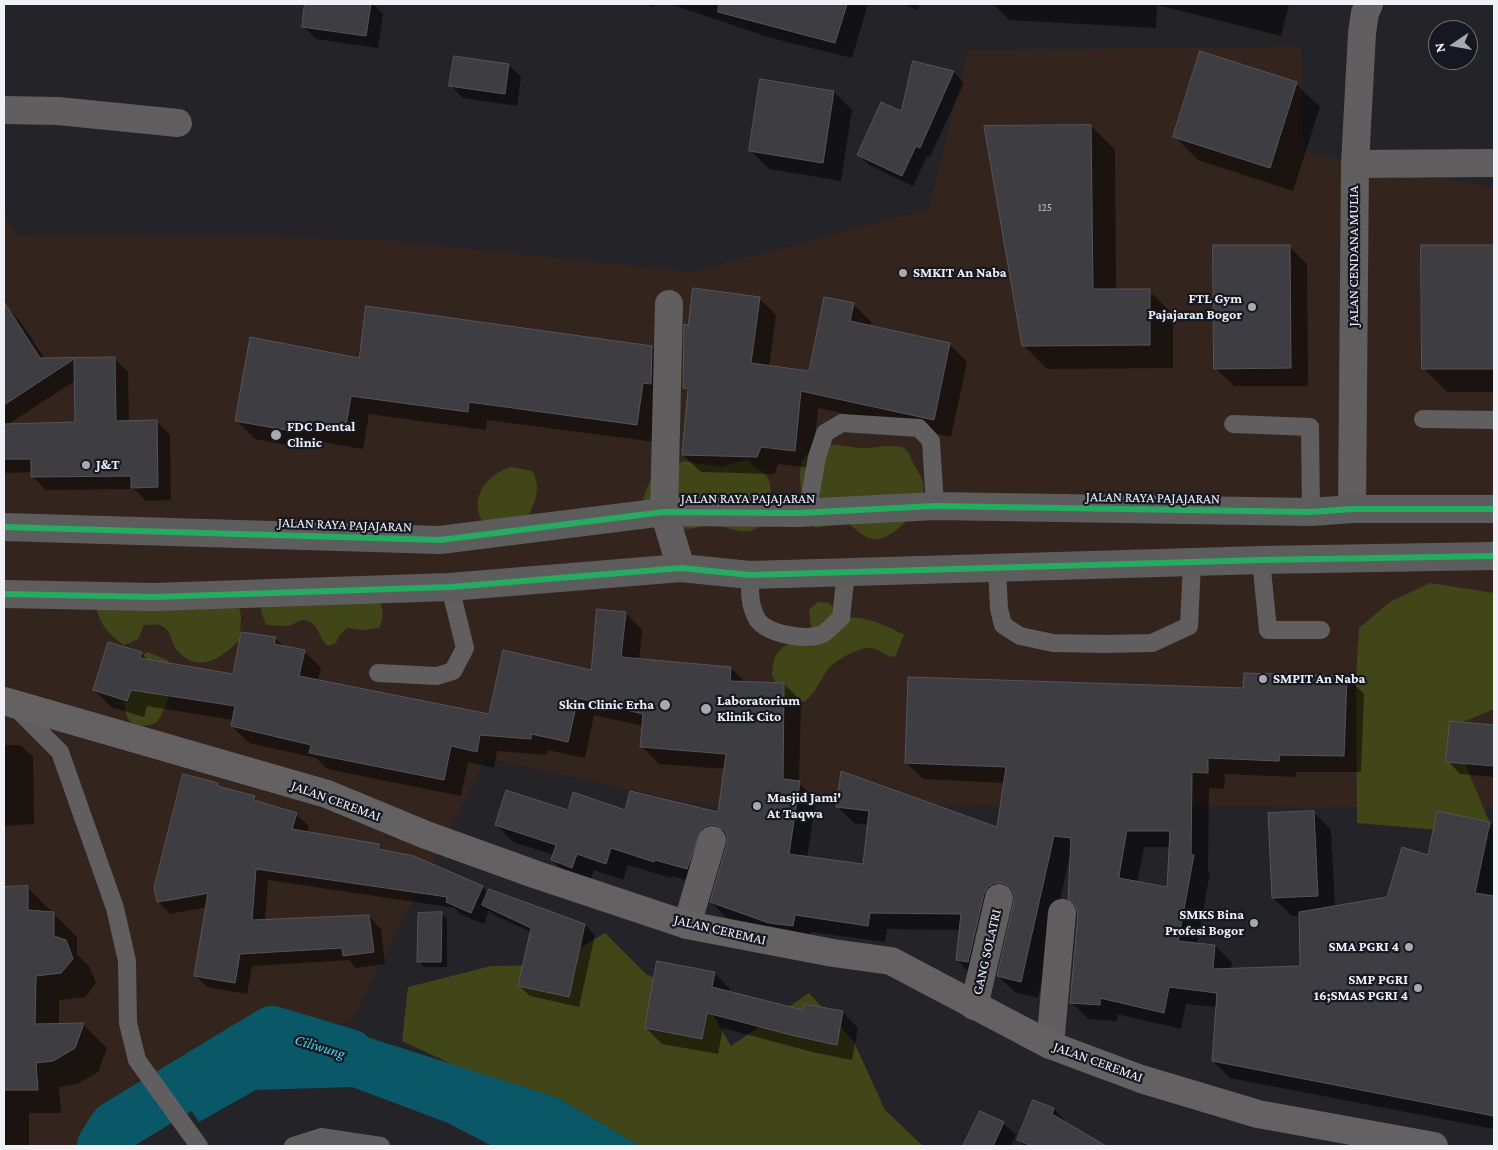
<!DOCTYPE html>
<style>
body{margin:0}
#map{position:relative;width:1498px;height:1150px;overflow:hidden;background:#232328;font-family:"Crimson Pro",serif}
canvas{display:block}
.frame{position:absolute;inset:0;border:5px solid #eff1f7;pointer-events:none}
.north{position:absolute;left:1428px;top:20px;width:50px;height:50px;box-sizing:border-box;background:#161821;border:1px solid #6d6f77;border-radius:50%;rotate:258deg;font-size:14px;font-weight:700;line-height:20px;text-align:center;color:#eff1f7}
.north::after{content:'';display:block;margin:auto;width:18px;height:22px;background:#a8a9af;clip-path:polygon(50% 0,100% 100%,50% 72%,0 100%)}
</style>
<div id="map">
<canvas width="1498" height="1150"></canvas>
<div class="frame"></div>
<div class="north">N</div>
</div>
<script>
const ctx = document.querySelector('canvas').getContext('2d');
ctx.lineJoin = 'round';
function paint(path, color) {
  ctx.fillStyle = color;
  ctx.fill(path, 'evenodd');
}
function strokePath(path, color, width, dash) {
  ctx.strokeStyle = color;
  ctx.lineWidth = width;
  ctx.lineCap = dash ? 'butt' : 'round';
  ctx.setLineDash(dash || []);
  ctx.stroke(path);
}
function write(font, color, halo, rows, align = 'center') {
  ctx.font = font + ' "Crimson Pro",serif';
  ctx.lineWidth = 4.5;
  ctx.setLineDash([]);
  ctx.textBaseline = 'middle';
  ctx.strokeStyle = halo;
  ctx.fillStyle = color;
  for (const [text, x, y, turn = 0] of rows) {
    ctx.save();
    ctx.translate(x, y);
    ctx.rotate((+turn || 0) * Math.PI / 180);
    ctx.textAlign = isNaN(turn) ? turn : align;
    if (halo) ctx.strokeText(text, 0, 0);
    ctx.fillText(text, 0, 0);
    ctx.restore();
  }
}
paint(new Path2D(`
 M1301,46L1303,152L1494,188V808L689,803L486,758L352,1021L201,1051L83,1146H4V210L16,235L377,239L692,272L929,209L968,50Z`), '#33251d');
paint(new Path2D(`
 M828,445C840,444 851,448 863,448C874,448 890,444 901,447C910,450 910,458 914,465C920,474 925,481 923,493C920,510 891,543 872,539C863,537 855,528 847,523L815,528C804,514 796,479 802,461C806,451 820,449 828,445Z
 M748,460C754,469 765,470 769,481C772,491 771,501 768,511C756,545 736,527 711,525C701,525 691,531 681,528C669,525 655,513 644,507L643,498L651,479L676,464L685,461L720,467Z
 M512,467L532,471C543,489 534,505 524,523L487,527C465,503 485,474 512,467Z
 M1430,583L1494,593V709L1458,724L1468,771L1492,828L1473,833L1357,823L1356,679L1359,628L1390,602Z
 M377,598C384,608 384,617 379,628L363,630L347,628L339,636L336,643L328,646C320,640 320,630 312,623C301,615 295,626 286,626C279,626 273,625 266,625L261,611L262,604Z
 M238,601L241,616L240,639C223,657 199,676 177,650C170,642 173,630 160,625C156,624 149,625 144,625L138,639L124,645C108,634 100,625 96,606Z
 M818,602L829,603L843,618C864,615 886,625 904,635L895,657C883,656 879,647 867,648C856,649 838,659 830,667C819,679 813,705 794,703C788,702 784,700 781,696C777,690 776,681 772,675C774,643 787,646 812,634L809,610Z
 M147,652L168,660C176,678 168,707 157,722C110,743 121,671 147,652Z
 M605,933L646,974L704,1000L731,1046L809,993L854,1042L885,1110L923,1146H640L558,1098L456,1066L402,1041L408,987L491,966L551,965Z`), '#404618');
paint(new Path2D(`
 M297,1030H345L558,1098L640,1146H492L448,1123L352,1087L256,1090L199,1122L169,1079L231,1049Z`), '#0a5867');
paint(new Path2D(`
 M307,4H373L383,14L378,48L316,39L304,27Z
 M644,4H654L653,7Z
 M670,4H868L852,58L771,38Z
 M902,4H920L918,10Z
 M993,4H1289L1281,36L1157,5L1156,28L1009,20Z
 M914,62L954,72L964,83L930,157L927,156L913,186L869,165L858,155L902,113Z
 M509,65L521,77L517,106L463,98L451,86Z
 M1296,84L1320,107L1293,191L1198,160L1174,136Z
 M834,92L852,110L841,181L769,169L751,151Z
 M1091,126L1115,150L1116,291H1149L1173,314V368L1047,369L1023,345Z
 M1289,246L1307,264L1308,386H1234L1215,368Z
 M1423,246H1494V392H1447L1423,368Z
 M759,298L776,315L769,367L810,372L853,304L871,322L870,327L949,344L967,362L951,437L818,408L812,468L778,464L774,474L701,472L683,455L689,393L684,388L689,326Z
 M6,307L20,321L45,359L114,358L128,372L129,422L156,421L170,435L171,500L146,501L134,489L46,490L32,476V472L4,473V309ZM76,380L77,423L7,425Z
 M652,347L670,365L655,442L487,420L486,430L369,414L363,449L310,440L309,449L255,439L237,421L360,360Z
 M626,613L642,630L639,660L731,668L746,683L784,684L801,701L799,783L816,799L807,858L864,866L868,825L854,823L837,806L998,829L1005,783L923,779L906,763L1244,690L1347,677L1364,694L1361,772H1296V777L1225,774L1224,789L1209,788L1208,870L1210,873L1197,944L1215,946L1232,963L1231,970L1301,968L1300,916H1292L1273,898L1313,812L1331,830L1335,907L1388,898L1429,857L1438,812L1494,825V1129L1230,1078L1213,1061L1217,1007L1186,1004L1181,1029L1117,1014V1021L1088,1019L1071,1002L1079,914L1070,855L1038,998L1015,992L998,976L1015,900H1011L974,977L957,960L960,930L887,929L885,942L811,932L810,942L728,919L711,902L728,841H725L704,885L672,876L671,878L628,865L623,880L594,870L589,884L569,877L552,860L554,855L513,842L496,825L568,812L719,813L726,769L659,764L642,747L643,726L594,715L585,758L548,750L547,755L497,751L494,768L468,762L461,796L327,769L316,758L249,743L232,726L233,720L147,706L144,717L111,707L94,690L141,653L149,661L234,675L275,638L285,647L304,651L321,668L318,681L490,716L592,671ZM1144,847H1171L1168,889L1137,883Z
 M1451,722L1494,726V777L1460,774L1448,761Z
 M4,745H20L33,757L34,824L4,826Z
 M218,784L221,788L254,797L260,803L296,814L309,826L307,833L379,845L385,852L482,887L488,893L585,925L595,935L579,1007L530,996L519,986L531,932L494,915L489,910L484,924L460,914L455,908L268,880L265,921L369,916L381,929L385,964L356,968L349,960L252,966L247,994L207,987L195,975L207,907L170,914L158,901ZM214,890V893L166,902V899Z
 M27,887L77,937V954L89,966L96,983L85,997L59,1000V1025L83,1024L107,1048L98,1072L77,1084L59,1087L61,1113H29V1146H4V888Z
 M441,913L447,919V967H424L419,961Z
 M714,973L730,989L729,993L804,1012H842L858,1028L852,1060L812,1052L723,1028L718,1054L662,1044L646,1028Z
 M1034,1102L1054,1109L1066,1122L1065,1123L1087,1137L1097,1146H1025L1018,1140Z
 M980,1112L1003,1123L1016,1135L1011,1146H965Z`), '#0007');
strokePath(new Path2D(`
 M103,1146L115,1127L272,1032L349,1055`), '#0a5867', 52);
const building = new Path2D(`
 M305,4H371L366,36L302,27Z
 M719,4H847L835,43L718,12Z
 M1200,51L1297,82L1270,168L1173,137Z
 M454,56L509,64L505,94L449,86Z
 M913,61L954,71L920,148L916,146L902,176L857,155L881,102L901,111Z
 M760,79L834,91L823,163L749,151Z
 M1091,125L1093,289H1150V345L1022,346L984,126Z
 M1213,245H1290L1291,368L1214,369Z
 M1421,245H1494V369H1422Z
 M693,288L760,297L751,363L809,371L824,297L854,303L850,321L950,343L934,420L801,391L795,451L761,447L757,457L682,455L688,389L683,388L684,324L688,325Z
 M4,302L40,358L115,357L116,421L157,420L158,487L131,488V476L31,477V459H4V424L75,422L74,359L4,405Z
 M366,306L652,346L651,384L643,383L637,425L469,402L468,412L351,396L345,432L292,423L291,431L235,421L250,337L359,358Z
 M597,609L626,612L621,657L731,667L730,681L784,683L783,779L800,781L789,854L863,864L869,811L836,807L841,771L997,827L1006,767L905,763L908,677L1243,688L1244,673L1347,676L1344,756L1280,755L1279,761L1208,758V773L1192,772L1191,855H1194L1178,941L1215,945L1213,969L1300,966L1299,912L1387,897L1402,847L1428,855L1437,811L1490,822L1475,893L1494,896V1116L1212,1061L1217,993L1169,987L1164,1013L1100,998V1005L1070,1003L1078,914L1076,906L1068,899L1071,838L1054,836L1021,982L997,976L1014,901V894L1010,887L1003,883H994L988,887L984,894L968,962L956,960L961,914L870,913L868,926L795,915L793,926L769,923L710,902L727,844V836L724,830L716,825H708L701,829L687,869L655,860L654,862L611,848L606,864L577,854L572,868L551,860L556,845L495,825L506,790L568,810L573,792L625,810L630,791L718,812L726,754L640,747L643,714L578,698L568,742L531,734V739L480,735L477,752L451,746L444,780L309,753L311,745L231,726L235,706L131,690L127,701L93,690L108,642L142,652L140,658L233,674L241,632L276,637L274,644L305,650L299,676L489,714L503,650L591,670ZM1127,831H1170L1167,887L1119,878Z
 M1450,721L1494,725V766L1446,762Z
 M183,774L218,783V786L255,796L254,800L297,813L292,829L379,844V849L414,856L483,886L471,913L446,902L447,897L256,869L252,920L369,915L374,952L343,956L342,948L240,954L235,983L194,976L208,893L157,902L154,888Z
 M1314,811L1318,896L1272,898L1268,813Z
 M28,886V910L54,912V936L66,940L73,959L61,973L36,976L35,1024L84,1023L75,1048L53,1061L36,1063L38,1090H4V887Z
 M489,889L585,924L569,997L518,986L531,928L482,905Z
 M442,912L441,962H417L418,913Z
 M657,961L715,972L712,987L803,1010L804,1004L843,1011L837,1045L795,1036L707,1013L702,1039L645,1028Z
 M1033,1100L1054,1108L1052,1114L1106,1146H1032L1017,1140Z
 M980,1111L1004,1122L993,1146H963Z`);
paint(building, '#3e3d42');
strokePath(building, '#555458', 1);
strokePath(new Path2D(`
 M1423,419L1494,420
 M1233,424L1310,427L1311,512
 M799,513L808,508L817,457L825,433L842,423L919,428L931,441L935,506
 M1261,560L1268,630H1321
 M997,568L999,609L1003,625L1020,636L1053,643L1105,644L1152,643L1189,626L1192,563
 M750,575C750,589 749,604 756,617C764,634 803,640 820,635C827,633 835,622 841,618L846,572
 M378,673L437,676L453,671L465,648L450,587
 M15,707L60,752L115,908L127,961L128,1023L137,1060L199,1146
 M293,1146L321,1137L381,1146`), '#605e5e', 18);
strokePath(new Path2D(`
 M4,110L58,111L178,123
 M1355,164L1494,163
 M669,304L664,512L681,568
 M1352,509L1355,164L1362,33L1365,13L1369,4
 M687,925L712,840
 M974,1006L999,898
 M1050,1045L1062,913`), '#605e5e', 28);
strokePath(new Path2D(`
 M4,701L327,794L426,835L537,875L687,925L833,953L891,961L1050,1045L1141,1079L1258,1114L1434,1146`), '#636162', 28);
strokePath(new Path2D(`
 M4,527L440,540L664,512L799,513L935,506L1311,512L1352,509H1494
 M4,594L154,597L450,587L681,568L750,575L1261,560L1494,556`), '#5e5d5e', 28);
strokePath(new Path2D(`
 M4,527L440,540L664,512L799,513L935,506L1311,512L1352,509H1494
 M4,594L154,597L450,587L681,568L750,575L1261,560L1494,556`), '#26ab63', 6);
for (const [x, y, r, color] of [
 [903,273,5,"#a8a9af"],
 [1252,307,5,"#a8a9af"],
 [276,435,6,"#a8a9af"],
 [86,465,5,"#a8a9af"],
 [1263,679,5,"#a8a9af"],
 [665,705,6,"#a8a9af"],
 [706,709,6,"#a8a9af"],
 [757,806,5,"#a8a9af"],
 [1254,923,5,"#a8a9af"],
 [1409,947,5,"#a8a9af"],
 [1418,988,5,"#a8a9af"]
]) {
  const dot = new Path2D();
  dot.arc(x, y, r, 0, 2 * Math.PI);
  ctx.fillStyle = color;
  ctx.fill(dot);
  strokePath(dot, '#161821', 2);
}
write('11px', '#c3c4ca', null, [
 ["125",1045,208]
]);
write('14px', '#eff1f7', '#161821', [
 ["JALAN CENDANA MULIA",1354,256,-90],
 ["JALAN RAYA PAJAJARAN",1153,498,1],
 ["JALAN RAYA PAJAJARAN",748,499],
 ["JALAN RAYA PAJAJARAN",345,525,2],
 ["JALAN CEREMAI",336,801,20],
 ["JALAN CEREMAI",720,930,13],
 ["GANG SOLATRI",987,952,-77],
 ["JALAN CEREMAI",1098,1062,20]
]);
write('bold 14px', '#eff1f7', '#161821', [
 ["SMKIT An Naba",913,273],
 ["FTL Gym",1242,299,"right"],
 ["Pajajaran Bogor",1242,315,"right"],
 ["FDC Dental",287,427],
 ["Clinic",287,443],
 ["J&T",96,465],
 ["SMPIT An Naba",1273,679],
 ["Laboratorium",717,701],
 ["Klinik Cito",717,717],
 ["Skin Clinic Erha",654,705,"right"],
 ["Masjid Jami'",767,798],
 ["At Taqwa",767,814],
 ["SMKS Bina",1244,915,"right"],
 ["Profesi Bogor",1244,931,"right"],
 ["SMA PGRI 4",1399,947,"right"],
 ["SMP PGRI",1408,980,"right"],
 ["16;SMAS PGRI 4",1408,996,"right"]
], 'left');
write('italic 15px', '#45d2f2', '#161821', [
 ["Ciliwung",320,1047,17]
]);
</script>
